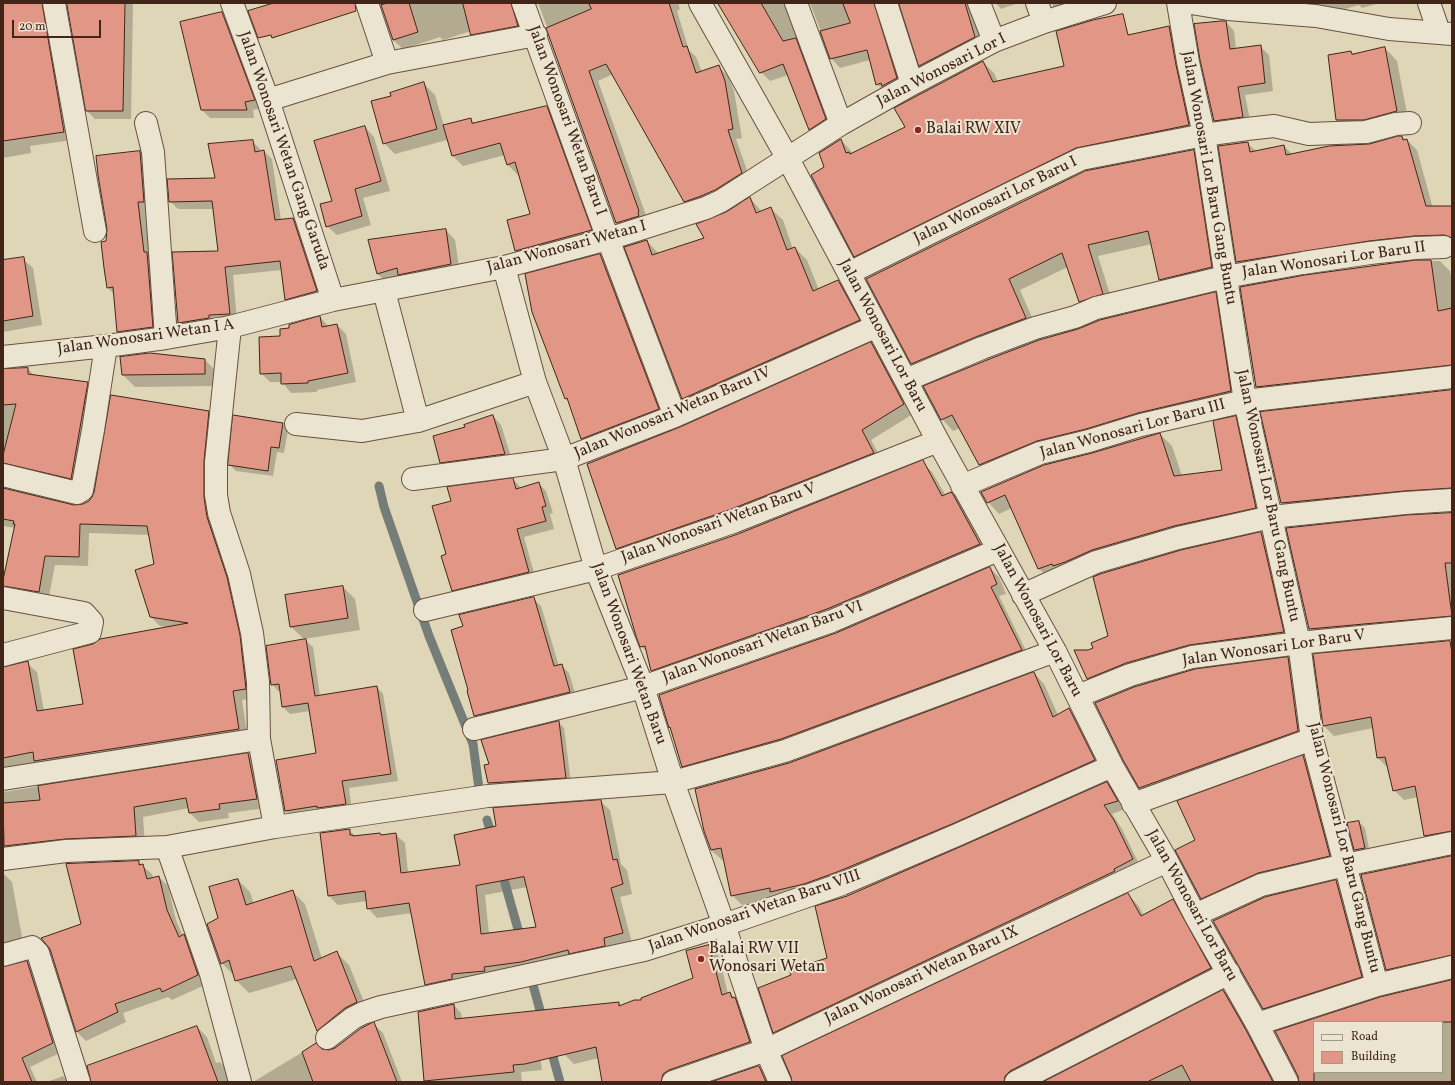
<!DOCTYPE html>
<style>
body{margin:0}
#map{position:relative;width:1455px;height:1085px;overflow:hidden;background:#dfd6b7;font-family:Vollkorn,serif}
canvas{display:block}
.frame{position:absolute;inset:0;border:4px solid #412518;pointer-events:none}
.legend{position:absolute;left:1313px;top:1021px;width:130px;height:52px;box-sizing:border-box;background:#eae4d0;border:1px solid #a69886;margin:0;padding:5px 7px;list-style:none;font-size:12px;color:#412518}
.legend li{display:flex;align-items:center;gap:8px;height:20px}
.legend b{width:20px;border:1px solid #a69886}
.scale{position:absolute;left:12px;top:20px;width:89px;height:18px;box-sizing:border-box;border:2px solid #412518;border-top:0;padding-left:5px;font-size:12px;line-height:14px;white-space:nowrap;color:#412518;-webkit-text-stroke:3px #eae4d0;paint-order:stroke}
</style>
<div id="map">
<canvas width="1455" height="1085"></canvas>
<div class="frame"></div>
<ul class="legend">
<li><b style="height:5px;background:#eae4d0"></b>Road</li>
<li><b style="height:11px;background:#e29786"></b>Building</li>
</ul>
<div class="scale">20 m</div>
</div>
<script>
const ctx = document.querySelector('canvas').getContext('2d');
ctx.lineJoin = 'round';
function paint(path, color) {
  ctx.fillStyle = color;
  ctx.fill(path, 'evenodd');
}
function strokePath(path, color, width, dash) {
  ctx.strokeStyle = color;
  ctx.lineWidth = width;
  ctx.lineCap = dash ? 'butt' : 'round';
  ctx.setLineDash(dash || []);
  ctx.stroke(path);
}
function write(font, color, halo, rows, align = 'center') {
  ctx.font = font + ' Vollkorn,serif';
  ctx.lineWidth = 4;
  ctx.setLineDash([]);
  ctx.textBaseline = 'middle';
  ctx.strokeStyle = halo;
  ctx.fillStyle = color;
  for (const [text, x, y, turn = 0] of rows) {
    ctx.save();
    ctx.translate(x, y);
    ctx.rotate((+turn || 0) * Math.PI / 180);
    ctx.textAlign = isNaN(turn) ? turn : align;
    if (halo) ctx.strokeText(text, 0, 0);
    ctx.fillText(text, 0, 0);
    ctx.restore();
  }
}
paint(new Path2D(`
 M3,3H53L72,140L30,146L31,153L3,158Z
 M68,3H133L131,119H95L87,111Z
 M381,3H524L526,35L481,43L472,34L471,31L443,40L440,37L403,49L393,40Z
 M538,3H678L680,9L677,11L689,50L696,57L702,72L719,67L728,76L734,91L742,138L736,139L751,182L694,211L685,201L613,74L598,81L648,221L626,232L617,223L549,36V32Z
 M719,3H797L834,128L819,138L810,129L788,75L770,81L761,72Z
 M810,3H887L906,87L886,93L877,84L870,60L840,68L831,58Z
 M900,3H980L984,46L929,75L920,65Z
 M996,3H1018L1001,9Z
 M1052,3H1101L1062,15L1053,6Z
 M1274,3H1380L1362,8L1359,5L1331,13Z
 M1226,22L1234,31L1236,49L1260,46L1269,55L1273,91L1245,95L1251,125L1223,129L1215,121Z
 M1169,28L1180,38L1199,136L1087,158L866,267L855,256L825,167L841,140L851,151L852,154L906,128L983,62L994,73L998,82L1065,67L1127,32L1130,36Z
 M229,31L237,39L262,108L253,110L254,118H210L202,110Z
 M1385,48L1397,61L1409,124L1349,132L1337,120L1329,56L1351,52L1354,54Z
 M424,84L435,95L444,126L470,119L475,124L547,107L558,118L602,241L527,262L516,251L531,214L520,175H518L507,164L505,155L463,166L452,155L447,140L395,154L384,143L392,97Z
 M365,127L374,137L390,191L363,198L371,225L337,235L327,226L333,201Z
 M1402,137L1405,140H1407L1417,150L1443,245L1247,272L1237,262L1247,143L1256,151L1284,146L1293,155L1369,145Z
 M252,141L260,149L261,152L264,151L272,159L281,220L293,219L301,227L324,299L294,307L286,299L282,270L233,275L237,322L186,331L178,323L219,252L214,209H178L170,201L217,179Z
 M1193,151L1204,162L1222,278L1171,290L1160,279L1152,244L1098,256L1113,304L1091,312L1080,301L1068,267L1020,290L1037,329L923,375L912,364L867,279Z
 M140,152L147,160L151,209H145L160,335L126,339L118,331L114,294L108,288L107,242L108,229Z
 M750,198L762,212L771,209L783,220L793,249L795,248L807,260L819,290L838,282L849,293L870,332L694,410L683,399L626,248L647,241L659,254L705,238L727,213Z
 M446,230L455,240L460,274L387,283L377,273Z
 M600,255L609,264L667,418L591,448L582,439L570,403L566,399L533,312Z
 M23,259L33,268L42,325L3,332V261Z
 M1416,261H1440L1450,271L1452,280V375L1267,397L1256,387Z
 M1215,293L1226,304L1241,402L991,476L980,465L960,428L953,431L942,419Z
 M320,317L329,327L337,325L346,334L356,382L317,390V392L291,393L282,382H270L261,373L281,337L290,329Z
 M871,343L881,353L913,414L871,440L883,462L626,558L617,548L680,428Z
 M150,354L205,360L217,372V386L135,387L123,375L121,358Z
 M28,369L35,376L87,383L97,392L81,488L3,476V370Z
 M1452,391V498L1292,513L1282,503Z
 M208,412L218,421L236,588L255,698L242,700L248,739L3,780V668L27,663L37,672L44,711L85,705L167,627L160,626L151,617L155,565L150,535L89,533L88,566L55,565L48,601L12,595L3,586L15,528L3,526V489L74,506L83,505Z
 M493,416L501,425L513,463L450,471L441,462L466,428Z
 M1235,417L1247,429L1267,519L1051,580L1039,569L1012,508L999,514L988,502L1092,454L1160,434L1172,446L1182,476L1223,470Z
 M282,424L288,430L284,453L277,452L273,476L236,471L230,465Z
 M922,462L932,472L946,496L951,493L961,503L989,554L662,680L652,670L647,652L641,646L738,535Z
 M513,479L521,488L538,483L546,491L553,513L550,514L554,529L524,537L536,580L461,598L453,590L447,555L452,501Z
 M1452,513V626L1320,639L1310,629L1287,529Z
 M1261,533L1272,544L1294,643L1098,689L1087,679L1088,651L1094,648L1109,636Z
 M990,568L999,577L1006,594L999,596L1030,659L692,775L683,766L672,729L670,727L836,634Z
 M343,587L355,599L360,630L304,639L313,647L320,696L377,687L383,694L398,781L349,788L352,811L293,818L286,811L317,754L310,711L290,714L283,707L281,691H278L272,684L305,640L291,627Z
 M533,598L541,606L559,666L561,665L569,673L577,700L483,723L475,716Z
 M1452,642V842L1435,845L1425,835L1418,797L1404,800L1394,790L1388,768L1378,758L1373,728L1334,736L1324,726L1314,655Z
 M1288,658L1299,669L1309,741L1151,799L1140,788L1124,760Z
 M1034,673L1044,684L1058,715L1069,710L1080,720L1105,770L778,898L742,905L732,895L724,859L722,860L711,850L790,764Z
 M558,722L564,728L571,783L495,789L489,783L485,765L490,764Z
 M248,754L257,764L266,808L228,813L229,818L199,822L190,813L189,808L143,817L145,845L3,861V792Z
 M1303,757L1312,765L1338,864L1210,907L1201,898L1196,841Z
 M1107,783L1115,792L1125,809L1112,814L1122,829L1141,868L783,1041L774,1032L792,976L828,958L847,896Z
 M600,801L610,810L621,864L627,870L632,894L620,897L632,943L435,994L426,984L412,913L377,918L368,908L367,901L338,905L329,896L349,830L356,837L380,834L382,836L395,834L405,843L408,873L461,866L497,827ZM527,887L538,928L489,934L485,895Z
 M1359,822L1365,828L1370,854L1361,856L1355,850L1348,824Z
 M1452,857V953L1392,967V970L1452,955V966L1397,980L1387,969Z
 M138,862L152,874L153,879L159,877L168,886L176,920L183,936L184,935L193,945L207,984L172,1000L168,997L123,1013L126,1022L86,1041L77,1032L51,949L82,924Z
 M3,873L12,882L24,948L3,956Z
 M238,880L250,892L254,904L292,891L305,904L322,959L337,953L349,965L369,1014L330,1043L318,1031L297,979L249,993L236,980L234,976L222,963L219,919Z
 M1336,881L1346,891L1371,987L1274,1018L1264,1008Z
 M1128,895L1138,905L1144,916L1172,900L1182,910L1220,978L1019,1082H793Z
 M709,946L719,956L728,994L730,993L745,1008L760,1052L676,1082H603L599,1058L574,1064L564,1054L618,1003L621,1006L642,1001L695,979Z
 M27,962L37,972L62,1052L30,1067L37,1082H3V968Z
 M1452,981V1082H1300L1299,1076L1276,1032ZM1314,1022H1442V1072H1314Z
 M1223,991L1233,1001L1277,1082H1046Z
 M454,1005L461,1013L462,1019L534,1020L542,1070L521,1072L522,1082H425L419,1013Z
 M374,1024L383,1033L402,1082H253L316,1044L322,1050L329,1051Z
 M197,1027L207,1037L216,1063L220,1062L229,1072L233,1082H92Z
 M759,1067L769,1077L771,1082H714Z
 M63,1076L69,1082H47Z`), '#0003');
strokePath(new Path2D(`
 M379,486L384,507L429,636L473,744L480,796
 M487,820L493,839
 M501,869L521,940
 M533,985L543,1021
 M550,1046L560,1082`), '#757d79', 9);
const building = new Path2D(`
 M3,3H42L64,132L3,141Z
 M67,3H125L123,111H86Z
 M274,3H355L356,11L272,38L271,35L258,38L248,11Z
 M389,3H409L418,32L393,40L381,5Z
 M463,3H511L518,26L471,35Z
 M589,3H669L683,47L687,46L696,73L719,65L725,81L733,129L728,130L742,173L715,190L701,196L684,202L606,64L589,71L639,211L638,212L639,216L616,223L546,28L591,9Z
 M718,3H761L783,41L796,38L826,119L809,130L783,64L760,73Z
 M843,3H874L897,78L882,86L881,83L876,85L867,50L830,59L820,31L850,23Z
 M899,3H965L975,37L919,66Z
 M222,12L255,100L245,102L247,110H201L180,22Z
 M1123,14L1128,35L1169,26L1176,65L1189,125L1076,148L854,257L811,175L824,167L819,153L841,139L846,153L849,152L850,154L905,127L894,108L983,61L993,82L1064,66L1056,31L1093,20Z
 M1221,21H1226L1230,49L1261,45L1265,83L1238,87L1243,117L1214,121L1200,60L1194,24Z
 M1385,47L1397,111L1364,120H1336L1328,55L1351,51L1352,54Z
 M424,82L437,129L383,144L371,101L391,96L390,93Z
 M547,106L592,230L515,251L507,220L530,214L515,162L507,165L500,143L452,156L443,125L471,118L472,123Z
 M365,126L381,181L355,189L362,216L326,227L320,204L332,201L314,141Z
 M1398,136H1402L1403,140L1407,139L1426,206H1452V238L1444,235L1414,236L1369,241L1236,262L1218,146L1248,142L1250,152L1284,145L1286,155L1329,146L1369,144Z
 M253,140L255,152L264,150L275,220L293,218L317,291L285,300L280,261L225,267L230,314L209,315V318L178,323L172,252L218,251L212,201L169,202L167,179L215,178L208,144Z
 M1194,150L1212,267L1159,280L1148,231L1088,245L1103,294L1079,302L1062,253L1009,279L1026,318L978,336L911,364L866,279L1085,171Z
 M140,151L144,202H138L144,252H147L153,327L117,332L113,287L107,288L104,268L101,242L106,241L107,229L98,175L96,156Z
 M750,197L756,213L771,207L787,250L795,247L813,291L838,280L860,320L682,399L624,247L647,240L652,255L704,238L696,224L726,212Z
 M446,229L451,264L398,275L397,268L377,274L368,240Z
 M600,254L659,409L581,439L567,398L565,399L532,312L525,274Z
 M24,257L33,316L3,321V260Z
 M1416,260H1431L1438,311L1452,308V365L1256,387L1240,287L1305,275Z
 M1216,292L1231,391L1138,413L1086,429L1037,441L979,465L952,415L941,420L923,386L987,360L1039,340L1078,329L1100,320Z
 M320,316L322,327L337,324L348,373L308,381V383L281,384V373L260,374L259,337L280,336V329L289,328V325Z
 M871,342L904,404L862,430L874,453L729,510L616,549L587,464L680,427Z
 M150,353L205,359V374L122,375L120,357Z
 M28,368V374L88,382L71,479L3,463V455L16,404L3,405V369Z
 M1452,390V488L1404,491L1281,503L1260,412Z
 M111,395L209,411L204,461V497L207,517L227,577L240,635L246,689L233,691L239,729L34,761L33,752L3,758V667L28,661L37,711L83,704L73,649L93,644L100,639L188,623L150,617L135,570L154,564L147,526L80,524L79,557L45,556L39,592L3,586V580L15,524H13L14,521L3,519V488L74,505L83,504L89,501L92,497L94,492Z
 M233,415L283,423L279,448L271,447L268,471L228,465Z
 M493,415L505,454L440,463L433,436L465,427L464,425Z
 M1236,416L1256,508L1174,526L1092,550L1065,562L1053,566L1052,564L1038,569L1005,495L987,503L981,492L1044,465L1092,453L1160,433L1174,476L1222,470L1213,421Z
 M923,460L942,496L951,492L954,496L980,544L827,609L651,671L645,646L640,647L636,636L618,575L738,534Z
 M513,478L516,489L539,482L546,506L542,507L546,521L517,529L529,572L452,591L441,556L446,554L432,506L451,501L447,487Z
 M1452,513V563H1445L1452,616L1309,629L1286,528L1406,515Z
 M1261,532L1284,632L1189,645L1126,663L1087,679L1074,650H1088L1093,648L1091,643L1108,636L1093,577L1100,574L1181,550Z
 M990,567L997,584L991,587L1022,650L781,739L682,767L670,727L669,728L659,695L836,633Z
 M343,586L348,618L290,627L285,595Z
 M534,597L554,666L562,664L570,692L474,716L467,691L468,690L451,630L463,626L459,615Z
 M306,639L315,696L377,686L391,774L342,781L346,804L317,808V806L285,811L276,760L316,753L308,703L282,707L279,684L271,685L266,646Z
 M1450,641L1452,653V831L1424,836L1415,786L1393,791L1385,757L1377,758L1371,717L1323,726L1313,654Z
 M1288,657L1298,731L1139,788L1123,760L1095,703L1134,687L1195,669Z
 M1034,672L1053,717L1069,708L1095,760L952,824L837,872L804,884L770,892V888L731,896L721,848L711,850L704,831L695,789L789,763Z
 M559,721L566,778L488,783L484,765L489,764L481,740Z
 M248,753L257,799L219,804L220,809L189,813L186,798L134,807L136,836L65,839L4,846L3,803L40,800L38,786Z
 M1303,755L1330,856L1258,873L1201,899L1175,850L1195,840L1177,801Z
 M1107,782L1118,801L1104,805L1114,820L1133,859L1114,869L1115,871L773,1033L758,988L791,975L789,970L827,958L815,906L847,896L962,846Z
 M601,800L613,860L617,859L623,884L611,888L623,933L604,938L605,946L569,954L568,950L521,962L484,967L485,971L452,974V979L425,985L409,903L367,909L365,891L328,896L320,833L350,829V835H353V836L380,833L381,835L396,833L401,873L460,865L454,835L496,826L493,808ZM524,877L536,927L481,934L476,886Z
 M1359,821L1365,848L1354,850L1347,823Z
 M1452,856V955L1386,970L1361,875Z
 M139,861V865L143,864L147,879L159,876L167,910L179,937L184,934L198,975L162,992L160,988L115,1004L118,1012L76,1032L50,949L41,938L81,924L66,864Z
 M238,879L246,905L293,890L314,961L337,951L357,1002L345,1008L317,1031L291,966L235,981L229,960L221,964L207,924L218,918L209,887Z
 M1336,880L1362,977L1263,1009L1213,921L1265,897Z
 M1128,893L1141,916L1173,899L1211,968L1010,1071L1005,1076L1004,1082H792L791,1077L782,1056Z
 M709,945L722,995L730,992L732,998L735,997L750,1042L669,1070L663,1074L661,1082H602L596,1047L525,1064L513,1065L514,1072L424,1081L418,1012L454,1004L455,1019L619,1002V1006L634,1000H641V998L693,978L686,951Z
 M27,961L53,1043L22,1058L32,1082H3V967Z
 M1452,980V1022H1314V1082H1299L1298,1076L1275,1031L1380,997Z
 M1223,990L1246,1030L1273,1082H1191L1182,1065L1147,1082H1043Z
 M374,1022L397,1082H313L302,1052L316,1043L322,1049L329,1050L335,1048L360,1029Z
 M197,1026L218,1082H91L87,1066Z
 M759,1066L766,1082H711Z`);
paint(building, '#e29786');
strokePath(building, '#412518', 1);
const street = new Path2D(`
 M54,3L95,231
 M232,3L268,100L333,300
 M367,3L387,63
 M523,3L608,239L675,416
 M700,3L788,159L938,441L1055,651L1112,766L1167,861L1195,915L1257,1024L1287,1082
 M796,3L841,124
 M886,3L912,84
 M979,3L994,41
 M1037,3L1044,22
 M1178,3L1188,62L1204,135L1245,401L1299,643L1312,739L1377,985
 M1191,3L1228,9L1316,16L1389,29L1452,34
 M1429,3L1439,32
 M268,100L387,63L536,35
 M146,123L153,152L166,338
 M504,267L535,382L564,459L596,569L643,687L673,782L724,925L766,1050L780,1082
 M849,273L1017,190L1081,159L1204,135L1247,129L1274,126L1309,134L1336,133L1366,132L1396,124L1410,123
 M384,291L418,421
 M230,327L216,462V495L219,513L239,574L252,633L258,682L259,739L275,827L488,796L673,782L785,751L1055,651
 M3,357L106,346L166,338L230,327L333,300L504,267L608,239L706,208L721,201L841,124L912,84L994,41L1044,22L1105,3
 M906,380L982,348L1035,328L1075,317L1096,308L1225,277L1303,263L1370,253L1415,248L1444,247
 M296,424L362,431L418,421L535,382
 M3,475L77,493L82,490L93,430L106,346
 M413,479L564,459L675,416L877,326
 M962,486L1040,453L1089,441L1141,425L1245,401L1452,377
 M1023,595L1096,562L1178,538L1271,517L1405,503L1452,500
 M3,598L84,613L92,622L90,632L3,655
 M425,610L596,569L733,522L938,441
 M1078,696L1130,675L1192,657L1299,643L1452,628
 M474,729L643,687L832,621L998,550
 M3,779L259,739
 M1133,804L1312,739
 M167,847L211,974L240,1082
 M3,859L66,851L167,847L275,827
 M1195,915L1261,885L1345,865L1452,843
 M3,955L32,947L38,953L79,1082
 M1257,1024L1377,985L1452,967
 M327,1038L353,1018L363,1013L381,1007L644,950L724,925L842,884L957,835L1112,766
 M673,1082L766,1050L1167,861
 M1016,1082L1229,973`);
strokePath(street, '#685140', 24);
strokePath(street, '#eae4d0', 22);
for (const [x, y, r, color] of [
 [918,130,4,"#8f2418"],
 [701,959,4,"#8f2418"]
]) {
  const dot = new Path2D();
  dot.arc(x, y, r, 0, 2 * Math.PI);
  ctx.fillStyle = color;
  ctx.fill(dot);
  strokePath(dot, '#eae4d0', 1.5);
}
write('16px', '#412518', '#eae4d0', [
 ["Jalan Wonosari Lor I",942,71,-27],
 ["Jalan Wonosari Wetan Baru I",566,121,70],
 ["Jalan Wonosari Wetan Gang Garuda",283,151,71],
 ["Jalan Wonosari Lor Baru Gang Buntu",1208,178,80],
 ["Jalan Wonosari Lor Baru I",996,201,-26],
 ["Jalan Wonosari Wetan I",567,248,-15],
 ["Jalan Wonosari Lor Baru II",1334,261,-8],
 ["Jalan Wonosari Lor Baru",882,336,62],
 ["Jalan Wonosari Wetan I A",146,338,-8],
 ["Jalan Wonosari Wetan Baru IV",673,414,-23],
 ["Jalan Wonosari Lor Baru III",1133,430,-15],
 ["Jalan Wonosari Lor Baru Gang Buntu",1267,496,78],
 ["Jalan Wonosari Wetan Baru V",719,524,-20],
 ["Jalan Wonosari Lor Baru",1037,621,62],
 ["Jalan Wonosari Wetan Baru VI",763,643,-20],
 ["Jalan Wonosari Lor Baru V",1274,649,-8],
 ["Jalan Wonosari Wetan Baru",628,654,70],
 ["Jalan Wonosari Lor Baru Gang Buntu",1343,848,76],
 ["Jalan Wonosari Lor Baru",1191,906,61],
 ["Jalan Wonosari Wetan Baru VIII",755,912,-19],
 ["Jalan Wonosari Wetan Baru IX",922,976,-25]
]);
write('16px', '#412518', '#eae4d0', [
 ["Balai RW XIV",926,130],
 ["Balai RW VII",709,950],
 ["Wonosari Wetan",709,968]
], 'left');
</script>
